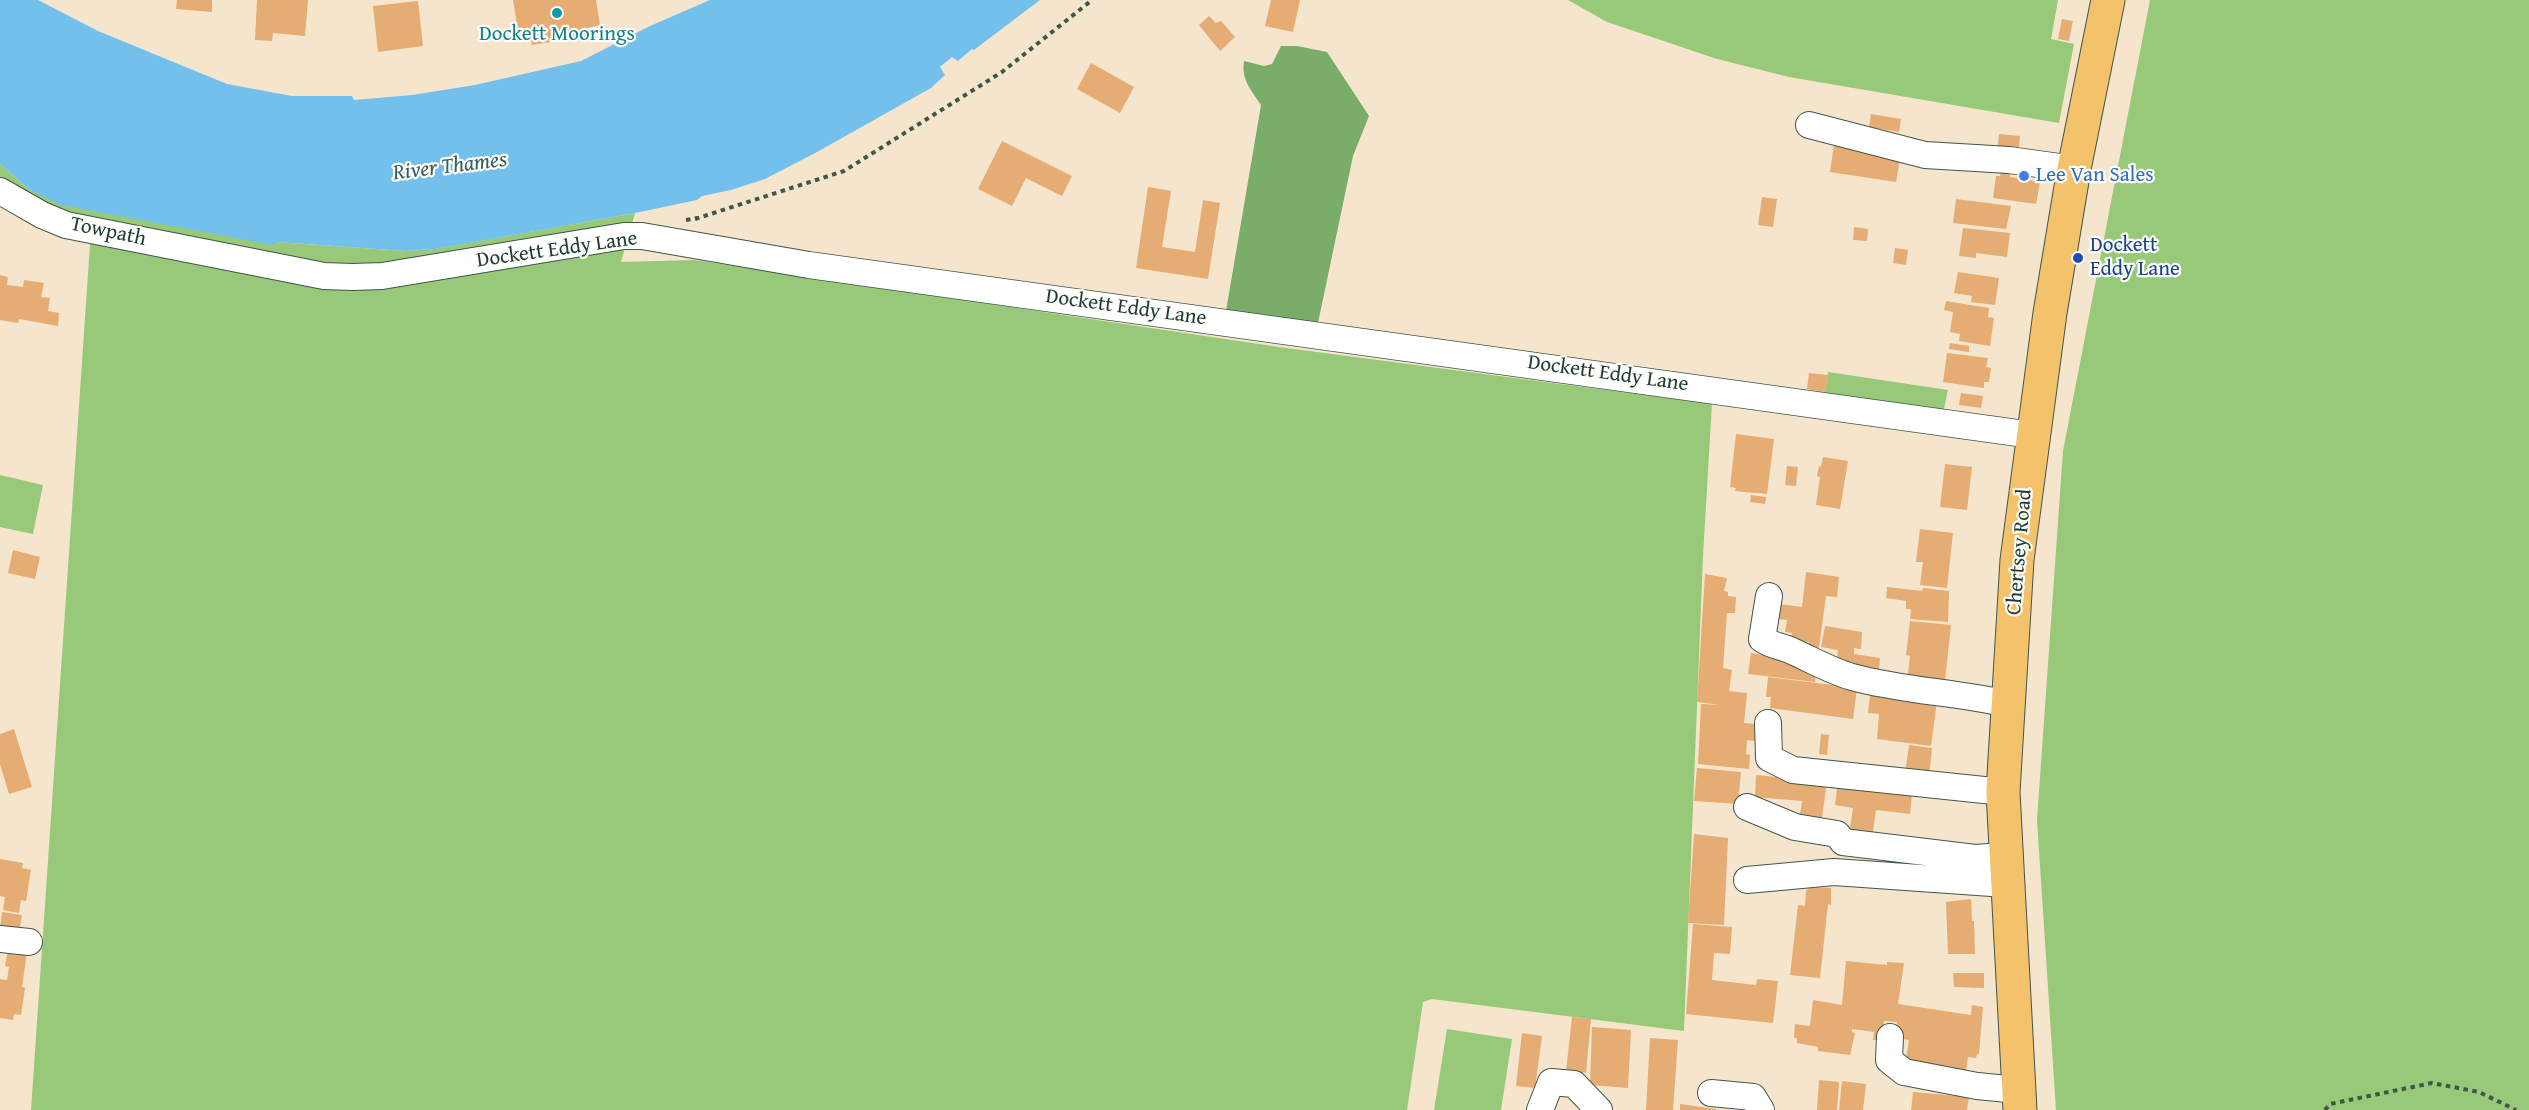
<!DOCTYPE html>
<style>
body{margin:0}
canvas{display:block;background:#f5e5cd}
</style>
<canvas width="2529" height="1110"></canvas>
<script>
const ctx = document.querySelector('canvas').getContext('2d');
ctx.lineJoin = 'round';
function paint(path, color) {
  ctx.fillStyle = color;
  ctx.fill(path, 'evenodd');
}
function strokePath(path, color, width, dash) {
  ctx.strokeStyle = color;
  ctx.lineWidth = width;
  ctx.lineCap = dash ? 'butt' : 'round';
  ctx.setLineDash(dash || []);
  ctx.stroke(path);
}
function write(font, color, halo, rows, align = 'center') {
  ctx.font = font + ' "Gentium Book Plus",serif';
  ctx.lineWidth = 4.5;
  ctx.setLineDash([]);
  ctx.textBaseline = 'middle';
  ctx.strokeStyle = halo;
  ctx.fillStyle = color;
  for (const [text, x, y, turn = 0] of rows) {
    ctx.save();
    ctx.translate(x, y);
    ctx.rotate((+turn || 0) * Math.PI / 180);
    ctx.textAlign = isNaN(turn) ? turn : align;
    if (halo) ctx.strokeText(text, 0, 0);
    ctx.fillText(text, 0, 0);
    ctx.restore();
  }
}
paint(new Path2D(`
 M1568,0H2058L2051,39L2074,44L2059,123L1789,77L1717,59L1607,22Z
 M2150,0H2529V1110H2056L2037,820L2063,451Z
 M0,164L30,190L276,242L406,251L435,249L635,213L621,262L694,260L1279,347L1712,404L1703,556L1684,1031L1432,999L1423,1002L1407,1110H31L91,230L0,180Z
 M1828,372L1948,390L1943,414L1824,400Z
 M0,475L43,485L33,534L0,527Z
 M1447,1029L1512,1039L1501,1110H1434Z`), '#98c979');
paint(new Path2D(`
 M1281,46H1297L1327,52L1369,116L1353,156L1318,323L1226,311L1261,105C1251,90 1241,79 1244,61L1264,66L1272,64Z`), '#7aad69');
paint(new Path2D(`
 M0,0H38L98,31L227,84L292,96H352L354,100L412,95L475,85L581,61L650,26L710,0H1040L974,50L972,49L958,61L952,57L940,67L945,75L931,88L817,152L765,179L731,190L702,196L697,200L635,213L436,249L406,251L276,242L273,245L61,205L30,190L0,164Z`), '#73c0ed');
paint(new Path2D(`
 M177,0H212V12L176,9Z
 M257,0H308L305,36L273,33L272,41L255,40Z
 M513,0H596L600,25L587,28L588,36L532,45L530,36L519,37Z
 M1271,0H1300L1293,32L1265,26Z
 M418,1L423,46L378,52L373,6Z
 M1209,16L1216,23L1221,21L1235,37L1220,51L1199,25Z
 M2062,19L2073,21L2069,41L2058,39Z
 M1091,63L1134,87L1120,113L1077,89Z
 M1871,114L1901,119L1899,132L1869,127Z
 M1999,134L2020,136L2018,154L1997,152Z
 M1002,141L1072,176L1062,196L1026,178L1012,206L978,189Z
 M1834,144L1901,153L1896,182L1830,172Z
 M2001,171L2011,172L2010,177L2040,182L2036,204L1993,198L1996,176H2000Z
 M1148,187L1171,191L1162,247L1195,252L1203,200L1220,203L1208,279L1136,268Z
 M1762,197L1777,199L1773,227L1758,225Z
 M1956,199L2011,206L2006,229L1953,223Z
 M1854,227L1868,229L1867,241L1853,240Z
 M1963,228L2010,233L2007,257L1976,253V258L1959,256Z
 M1895,248L1908,250L1906,265L1893,263Z
 M1958,272L1999,278L1995,305L1971,302L1972,296L1954,293Z
 M0,275L8,277L7,285L23,287L24,280L44,283L41,297L50,298L48,311L59,313L58,326L19,319L18,323L0,320Z
 M1946,301L1989,308L1988,317L1994,318L1990,346L1959,341L1960,334L1950,332L1953,312L1944,310Z
 M1950,343L1969,346V352L1949,349Z
 M1947,353L1988,358L1986,367L1991,368L1989,382H1984V388L1943,382Z
 M1809,373L1828,375L1825,392L1807,389Z
 M1961,393L1983,396L1981,408L1959,405Z
 M1736,434L1774,439L1767,494L1735,491L1736,488L1730,487Z
 M1823,457L1848,461L1840,509L1816,505L1820,477L1817,476L1819,466L1821,467Z
 M1945,464L1972,467L1967,510L1940,507Z
 M1787,466L1798,467L1796,486L1785,485Z
 M1751,495L1766,497L1765,504L1750,502Z
 M1920,529L1953,533L1947,588L1920,585L1923,562H1916Z
 M13,550L40,557L35,579L8,573Z
 M1806,572L1839,577L1837,597L1826,596L1819,648L1809,645V642L1791,640L1792,633L1785,632L1787,620L1776,619L1779,604L1802,607Z
 M1705,574L1727,578L1724,591L1728,592V596L1736,597L1735,613H1727L1723,668L1732,670L1729,691L1747,693L1744,723L1757,724L1756,741L1747,740L1746,754L1750,755L1749,769L1698,764L1701,704L1721,705L1697,702Z
 M1887,587L1922,591L1923,588L1949,591L1948,622L1910,619L1911,609H1906V601L1886,598Z
 M1910,621L1951,625L1945,680L1922,678L1907,682L1910,656L1906,655Z
 M1825,626L1862,632L1861,649L1854,648V654L1880,658L1879,669L1837,661L1838,650L1821,647Z
 M1764,650L1817,667L1815,682L1748,674L1751,653L1763,655Z
 M1768,677L1857,688L1853,719L1770,708L1771,697H1766Z
 M1881,694L1937,701L1931,746L1877,739L1879,714L1868,713L1870,695L1881,697Z
 M14,729L32,787L9,794L0,764V734Z
 M1821,734L1829,735L1827,755L1819,754Z
 M1909,745L1932,748L1929,776L1905,774Z
 M1697,768L1741,772L1738,804L1694,801Z
 M1756,775L1827,782L1821,824L1799,821L1802,801L1755,797Z
 M1838,782L1912,794L1910,814L1876,810L1872,838L1849,835L1853,808L1835,805Z
 M1694,834L1728,838L1724,925L1688,923Z
 M0,859L23,863L22,868L31,870L26,901L21,900L19,913L3,910L5,897L0,896Z
 M1810,887L1831,888V905L1828,904L1820,978L1790,975L1798,905L1805,906L1806,891Z
 M1971,899L1972,921H1974L1975,954H1948L1946,902Z
 M2,912L22,915L19,932L0,929Z
 M1693,924L1732,927L1730,954L1714,953L1712,980L1756,985L1757,979L1778,981L1773,1023L1686,1014Z
 M8,950L27,952L22,987L25,988L21,1015L14,1014L13,1020L0,1018V979L7,980L9,967L5,966Z
 M1846,961L1887,965V962L1904,963L1898,1004L1971,1015L1972,1005L1983,1007L1979,1054H1977L1976,1058L1968,1057L1966,1071L1905,1064L1909,1040L1895,1038L1897,1022L1884,1021L1882,1040H1873L1874,1032L1852,1029V1032L1855,1033L1850,1055L1818,1051V1047L1797,1043V1038H1794L1795,1024L1810,1026L1813,1000L1842,1005Z
 M1953,973H1984V988L1954,987Z
 M1572,1017L1591,1019L1586,1073L1566,1071Z
 M1592,1027L1631,1030L1628,1088L1590,1085Z
 M1522,1033L1542,1036L1535,1088L1516,1086Z
 M1650,1038L1678,1040L1673,1110H1646Z
 M1819,1080L1839,1082L1837,1110H1817Z
 M1842,1081L1866,1084L1863,1110H1839Z
 M1913,1092L1969,1097L1967,1110H1911Z
 M1680,1104L1716,1109V1110H1680Z`), '#e5ac73');
const minor = new Path2D(`
 M1809,125L1925,155L2009,160L2074,169
 M0,191L42,215L66,225L324,276L353,277L382,276L624,236H642L809,265L2032,435
 M1769,596L1762,639C1772,646 1782,646 1792,651C1812,660 1831,671 1852,677C1903,691 1956,692 2008,704
 M1768,723L1769,758L1793,770L2003,792
 M1747,807L1795,827L1837,834L1843,842L1975,858L2004,856
 M1747,880L1834,872L2006,884
 M0,939L29,942
 M1890,1037L1889,1060L1904,1072L1977,1086L2018,1090
 M1711,1093L1753,1097L1761,1110
 M1540,1110L1551,1082L1574,1084L1599,1110`);
const major = new Path2D(`
 M2020,1110L2003,792L2017,560L2050,313L2074,169L2108,0`);
strokePath(minor, '#3f564b', 28);
strokePath(major, '#3f564b', 35);
strokePath(new Path2D(`
 M695,219L844,171L1002,72L1092,0
 M686,220L697,218
 M2325,1110L2330,1104L2432,1083L2479,1092L2516,1110`), '#3f564b', 4, [4.5, 4.5]);
strokePath(minor, '#fff', 26);
strokePath(major, '#f3c26a', 33);
for (const [x, y, r, color] of [
 [557,13,6,"#0f9aa8"],
 [2024,176,6,"#3f7fe0"],
 [2078,258,6,"#1a4fb4"]
]) {
  const dot = new Path2D();
  dot.arc(x, y, r, 0, 2 * Math.PI);
  ctx.fillStyle = color;
  ctx.fill(dot);
  strokePath(dot, '#fdfcf7', 2);
}
write('21px', '#0d838f', '#fdfcf7', [
 ["Dockett Moorings",557,35]
]);
write('21px', '#366cbe', '#fdfcf7', [
 ["Lee Van Sales",2036,176]
], 'left');
write('21px', '#1f3d34', '#fdfcf7', [
 ["Towpath",108,232,12],
 ["Dockett Eddy Lane",557,250,-8],
 ["Dockett Eddy Lane",1126,308,8],
 ["Dockett Eddy Lane",1608,374,8],
 ["Chertsey Road",2020,552,-85]
]);
write('21px', '#164399', '#fdfcf7', [
 ["Dockett",2090,246],
 ["Eddy Lane",2090,270]
], 'left');
write('italic 22px', '#345e62', '#fdfcf7', [
 ["River Thames",450,167,-7]
]);
</script>
